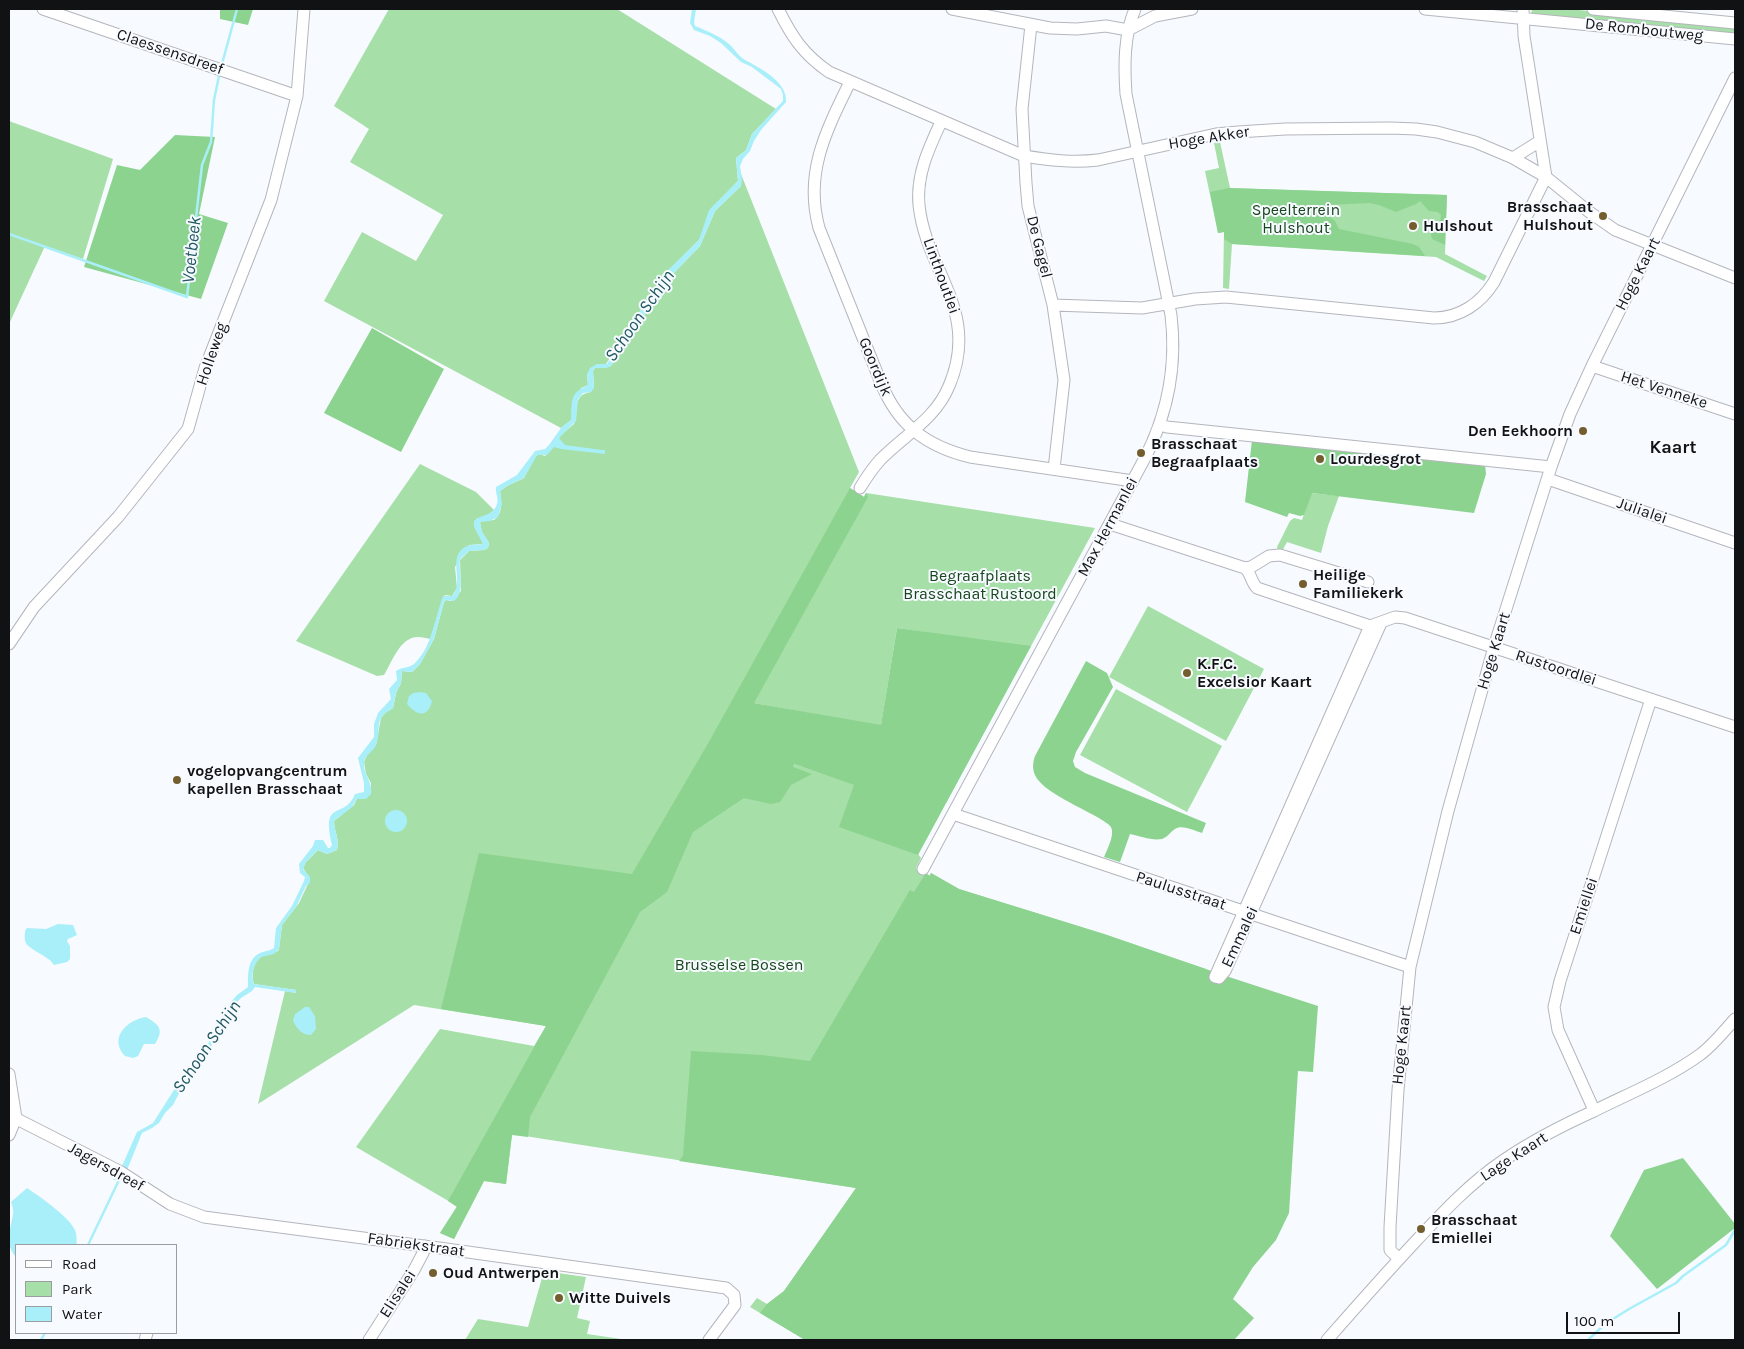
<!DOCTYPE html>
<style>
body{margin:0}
#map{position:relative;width:1744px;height:1349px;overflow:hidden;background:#f7faff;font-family:Karla,sans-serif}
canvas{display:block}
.frame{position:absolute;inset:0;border:10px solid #111214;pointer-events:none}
.legend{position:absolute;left:15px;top:1244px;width:162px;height:90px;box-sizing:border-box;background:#f7faff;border:1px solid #9b9da1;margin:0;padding:6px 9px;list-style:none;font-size:15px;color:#111214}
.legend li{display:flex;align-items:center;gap:10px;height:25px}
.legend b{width:25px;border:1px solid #9b9da1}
.scale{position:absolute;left:1566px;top:1312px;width:114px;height:22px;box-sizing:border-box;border:2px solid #111214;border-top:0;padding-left:6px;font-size:15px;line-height:18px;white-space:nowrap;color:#111214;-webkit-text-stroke:4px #f7faff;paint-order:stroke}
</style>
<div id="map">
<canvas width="1744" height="1349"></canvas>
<div class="frame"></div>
<ul class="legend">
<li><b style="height:6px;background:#fff"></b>Road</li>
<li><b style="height:14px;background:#a6dfa7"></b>Park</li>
<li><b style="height:14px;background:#a9eff9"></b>Water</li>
</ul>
<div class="scale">100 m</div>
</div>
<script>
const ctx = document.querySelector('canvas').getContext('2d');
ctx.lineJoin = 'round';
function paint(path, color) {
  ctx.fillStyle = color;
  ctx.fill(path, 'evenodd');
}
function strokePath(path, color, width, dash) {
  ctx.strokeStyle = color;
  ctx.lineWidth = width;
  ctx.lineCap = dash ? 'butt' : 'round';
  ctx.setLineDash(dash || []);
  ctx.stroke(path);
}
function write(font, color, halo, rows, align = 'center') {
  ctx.font = font + ' Karla,sans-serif';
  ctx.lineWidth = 4;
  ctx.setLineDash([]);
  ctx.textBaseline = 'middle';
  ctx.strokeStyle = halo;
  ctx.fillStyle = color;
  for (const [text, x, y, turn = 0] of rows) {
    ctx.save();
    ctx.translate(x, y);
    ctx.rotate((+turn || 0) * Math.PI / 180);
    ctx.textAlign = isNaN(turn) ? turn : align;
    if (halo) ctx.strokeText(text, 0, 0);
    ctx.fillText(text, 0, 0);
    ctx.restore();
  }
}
paint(new Path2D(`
 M389,9H617L776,109L752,134L746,150L736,158L738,181L714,206L699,240L672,267L667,273L662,290L644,302L633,327L623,335L618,346L606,364H597L587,374L588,385L581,388L571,420L561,428L324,301L362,232L416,261L443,215L350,162L369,129L334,106Z
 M1532,9H1568L1735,25L1734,35L1531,15Z
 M9,121L113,159L83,259L45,246L9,324Z
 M1220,142L1230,188L1447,195L1445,254L1487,276L1484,281L1436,257L1232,244L1229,289L1223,288L1224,232L1218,233L1205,171L1219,168L1214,143Z
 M741,174L859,472L850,488L864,497L866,493L1095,528L946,803L924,632L897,628L881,726L754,703L794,764L940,814L918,854L921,858L916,868L929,876L931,873L959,889L1104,934L1206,969L805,1340L750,1307L757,1298L767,1304L784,1291L856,1188L512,1134L506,1184L484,1181L454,1239L440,1233L457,1206L356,1147L440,1029L534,1046L546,1026L414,1005L258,1104L285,991L296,993V990L254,984C251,975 253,962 262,956C266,954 273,953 278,951L279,949L282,925L299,903L308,884L309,877L303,868L306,862L318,850L327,854L337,850C340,840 334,831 334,821L354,805L357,799L371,794V783L366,774L364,762L368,753L376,745L381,718L385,713L393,708L396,693L401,683L402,671L412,672L420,664L434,639L444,602L446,600L451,601L461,591L460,560L469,551L484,550L488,548L489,543L482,532L480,523L481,521L494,520C504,512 501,502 500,491L507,486L524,478L536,456L539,454L545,456L562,434L574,424C580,410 571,395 591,392L594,386L593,371L595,368H604L611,366L621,350L625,341L631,337L640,326L649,305L661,298L668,286L670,277L700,246L715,211L741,186Z
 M420,464L476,492L494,510L491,514L476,519L483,544L469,545L455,567L457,588L452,596L445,595L430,639C426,638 422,637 418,637C400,637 392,662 384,675L377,676L296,641Z
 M1311,493L1339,496L1328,526L1321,553L1287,542L1282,551L1278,550L1277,547L1290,521L1294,518L1302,520Z
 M1148,606L1264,669L1226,741L1109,677Z
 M1116,689L1222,746L1187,812L1080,755Z
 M544,1271L586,1277L577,1318L590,1321L587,1334L621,1339L620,1340H465L478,1319L528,1327Z`), '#a6dfa7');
paint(new Path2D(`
 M220,9H253L248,25L220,19Z
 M175,135L215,137L199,214L228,223L201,299L84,267L117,165L140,170Z
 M1229,188L1447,195L1445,245L1432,239L1431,235L1432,231L1440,221L1441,215L1438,212L1429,211L1420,201L1416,204L1396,212L1379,205L1369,203L1327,205L1324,207L1323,212L1335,221L1339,229L1413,244L1419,247L1425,256L1232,244L1224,239V232L1218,233L1210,192Z
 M372,328L444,369L401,452L324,413Z
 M1252,440L1485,464L1486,474L1474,513L1312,493L1304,515L1300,516L1289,513L1287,517L1245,502Z
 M850,488L864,497L866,493L868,497L754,703L881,725L897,628L1031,646L918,855L839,827L854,785L794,764L793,767L812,774L791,785L780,802L771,804L744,798L693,832L667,892L640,912L530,1117L528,1137L512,1135L506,1184L484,1181L454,1239L440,1233L457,1207L448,1201L546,1026L441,1009L479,853L632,874L710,740Z
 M1086,661L1107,673L1113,687L1076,752L1073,761L1075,767L1085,773L1206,823L1202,833C1195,831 1182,824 1175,829C1170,832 1168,837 1162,839C1152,841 1140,836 1130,834L1120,862L1104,857C1107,850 1113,838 1112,831C1112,825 1106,823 1102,820C1085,809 1042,792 1035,775C1032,768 1033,762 1035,756Z
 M926,873L930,876L931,873L959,889L1104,934L1229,977L1318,1006L1313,1072L1298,1071L1289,1213L1276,1240L1253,1267L1233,1299L1254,1318L1234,1340H805L760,1313L767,1304L784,1291L856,1188L679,1161L683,1156L691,1051L762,1055L810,1061L910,890L914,892Z
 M1683,1158L1735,1224V1228L1657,1289L1610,1236L1644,1170Z`), '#8cd38f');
paint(new Path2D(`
 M692,9H696L694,22L695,26C707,31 718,35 729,44C734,48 739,57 745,60C760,68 788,82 786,102L761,130L754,141L750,151L743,159L740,166L742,180L741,186L715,211L700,246L670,277L668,286L661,298L649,305L640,326L631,337L625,341L621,350L611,366L606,368H595L593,371L594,388L591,392L583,393L578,399L576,421L559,438L565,445L602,450H605V454L561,449L554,447L547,455H537L524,478L507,486L500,491L502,504L498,517L490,521L480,522L482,532L489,543L488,548L484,550L469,551L460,559C458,573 466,592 454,601L446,600L444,602L434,639L420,664L412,672L402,671L401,683L396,693L393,708C389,711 384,713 381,718C377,726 380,736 376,745C373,753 364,754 364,764C364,776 373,782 371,794L366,799H357L352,807L334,821C334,831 340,840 337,850L327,854L318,850L306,862L303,869L310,877V883L306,886L296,907L282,925L279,949L274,954L261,957C254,964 250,974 254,984L296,990V993L255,987L252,991L241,998L232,1007L197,1072L184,1084L173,1105L165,1113L159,1123L152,1128L142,1133L127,1170L120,1180H113L122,1170V1166L137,1132L153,1123L179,1082L196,1066L230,1003L237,995L248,987C248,975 247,956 263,952C268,950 270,951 274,948L276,928L292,906L304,881L305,877L300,873L299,864L313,846L315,840H323L328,848H330L332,845C321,797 344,821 355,794L364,792V783L358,758L374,737V724L378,713L391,699L389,689L397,680L396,671C402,667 409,668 414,664C432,648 435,617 443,596H452C466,583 445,556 467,546C472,544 478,545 483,544L474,527V521C482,514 493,516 497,504C499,498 495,493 496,487L517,475L535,451L545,449L549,445L561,428L571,420C572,402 569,393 588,385L587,374L590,368L597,364H607L618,346L620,338L633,327L644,302L662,290L668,270L699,240L709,210L738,181L736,158L746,150L752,134L783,101V95L781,89L752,67L741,62L721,43L710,36L694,30L690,23Z
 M420,692L426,693L432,701C428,719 416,715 407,704L409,696L413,693Z
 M385 821a11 11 0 1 1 22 0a11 11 0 1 1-22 0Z
 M58,924L73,925L77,935L68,939L67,941L70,946V959L67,962L54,965C52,963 51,960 48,959C44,955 28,948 26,943C24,940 25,935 25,931L27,928L46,929Z
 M305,1007H309L315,1016L316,1029L311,1035C302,1035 297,1029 293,1021L295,1014Z
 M146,1017C160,1025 164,1030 155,1044H144L138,1056L133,1058L125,1056C108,1038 127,1020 146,1017Z
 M27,1188C40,1197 73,1219 76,1233C77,1237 76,1242 77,1245H16V1257C4,1244 11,1228 13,1214C14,1211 12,1205 11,1202Z`), '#a9eff9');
strokePath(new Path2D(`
 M222,64L237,9
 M9,234L187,297L202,165L211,142L214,100L219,76
 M88,1245L119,1180
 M41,1340L45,1333
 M1588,1340L1605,1324L1629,1309L1676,1283L1683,1276L1726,1245L1735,1230`), '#a9eff9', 2.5);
const minor = new Path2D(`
 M43,9L297,96
 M778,9C792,37 803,54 829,72L1024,156C1049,160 1072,163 1098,160L1216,134L1238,132L1285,129L1391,128L1416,129L1437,132L1475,142L1513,158L1546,177L1588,211L1615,230L1735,278
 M952,9L1050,28L1077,29L1106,26L1128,30L1155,16L1192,9
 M1425,9L1735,39
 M1593,9L1735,23
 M1031,25L1022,109L1026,183L1028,206L1053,305L1064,380L1054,469
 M850,82C826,131 804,173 819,228L881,383C898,425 926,446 970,457L1133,481
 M1513,158L1540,141
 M1053,305L1142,308L1195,299L1226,297L1434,318C1460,318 1481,303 1494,282L1546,177L1524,36L1523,9
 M1592,366L1735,414
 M1160,425L1167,427L1551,467
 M1548,479L1735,543
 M860,488C866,478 872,469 880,460C904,435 935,420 949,386C981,311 926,272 919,205C916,175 929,148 941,122
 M1110,524L1245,568C1251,573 1251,582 1257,588L1370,626L1395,617L1405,618L1735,727
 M1245,568L1251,567L1269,556L1280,555L1368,582
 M1370,626L1215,977L1219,978L1225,971L1381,623
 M9,644L34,607L118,517L188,429L205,368L271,200L297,96L304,9
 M953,814L1410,967
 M923,869L1146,456C1168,412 1177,365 1171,315L1126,94C1124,65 1124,35 1135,9
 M9,1074L16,1118
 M1594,1110L1558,1030L1554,1007L1560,981L1651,699
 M9,1115L121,1172L170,1204L204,1217L439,1248L726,1288L734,1295L735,1305L709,1340
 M9,1135L16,1118
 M1399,1259L1390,1250V1227L1398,1090L1410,967L1448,811L1494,647L1551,467L1570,414L1592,366L1735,78
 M145,1340L147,1333
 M369,1340L414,1270L423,1253L425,1246
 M1327,1340C1356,1307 1385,1274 1415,1242C1443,1212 1470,1183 1504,1160C1532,1141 1563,1125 1594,1111C1630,1093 1668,1078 1701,1054C1714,1044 1724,1031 1735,1019`);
strokePath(minor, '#b4b6bd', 13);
strokePath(minor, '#fff', 11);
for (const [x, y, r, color] of [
 [1603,216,5,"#755e2e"],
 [1413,226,5,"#755e2e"],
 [1583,431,5,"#755e2e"],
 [1141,453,5,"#755e2e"],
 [1320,459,5,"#755e2e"],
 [1303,584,5,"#755e2e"],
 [1187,673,5,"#755e2e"],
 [177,780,5,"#755e2e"],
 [1421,1229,5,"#755e2e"],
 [433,1273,5,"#755e2e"],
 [559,1298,5,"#755e2e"]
]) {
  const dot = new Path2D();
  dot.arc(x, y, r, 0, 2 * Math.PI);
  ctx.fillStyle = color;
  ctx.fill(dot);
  strokePath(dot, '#f7faff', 2);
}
write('16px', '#111214', '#f7faff', [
 ["De Romboutweg",1644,30,6],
 ["Claessensdreef",170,52,19],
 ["Hoge Akker",1209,138,-9],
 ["De Gagel",1039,247,76],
 ["Hoge Kaart",1638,274,-63],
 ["Linthoutlei",941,276,70],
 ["Holleweg",212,354,-71],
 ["Goordijk",875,367,67],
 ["Het Venneke",1664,390,18],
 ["Julialei",1642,511,19],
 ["Max Hermanlei",1108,527,-62],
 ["Hoge Kaart",1494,651,-73],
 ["Rustoordlei",1556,668,18],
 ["Paulusstraat",1181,891,18],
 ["Emiellei",1584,906,-72],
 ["Emmalei",1240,937,-65],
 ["Hoge Kaart",1402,1045,-84],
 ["Lage Kaart",1514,1157,-33],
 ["Jagersdreef",106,1167,29],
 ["Fabriekstraat",416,1245,8],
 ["Elisalei",398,1294,-57]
]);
write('bold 16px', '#111214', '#f7faff', [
 ["Brasschaat",1593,207,"right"],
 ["Hulshout",1593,225,"right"],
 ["Hulshout",1423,226],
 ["Den Eekhoorn",1573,431,"right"],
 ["Brasschaat",1151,444],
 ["Begraafplaats",1151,462],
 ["Lourdesgrot",1330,459],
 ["Heilige",1313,575],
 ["Familiekerk",1313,593],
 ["K.F.C.",1197,664],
 ["Excelsior Kaart",1197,682],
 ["vogelopvangcentrum",187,771],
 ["kapellen Brasschaat",187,789],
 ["Brasschaat",1431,1220],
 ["Emiellei",1431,1238],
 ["Oud Antwerpen",443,1273],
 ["Witte Duivels",569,1298]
], 'left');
write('16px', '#16461b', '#f7faff', [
 ["Speelterrein",1296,210],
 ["Hulshout",1296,228],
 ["Begraafplaats",980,576],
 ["Brasschaat Rustoord",980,594],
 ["Brusselse Bossen",739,965]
]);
write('italic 18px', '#215961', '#f7faff', [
 ["Voetbeek",192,250,-84],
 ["Schoon Schijn",640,316,-55],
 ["Schoon Schijn",207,1047,-56]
]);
write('bold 18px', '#111214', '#f7faff', [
 ["Kaart",1673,448]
]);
</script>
